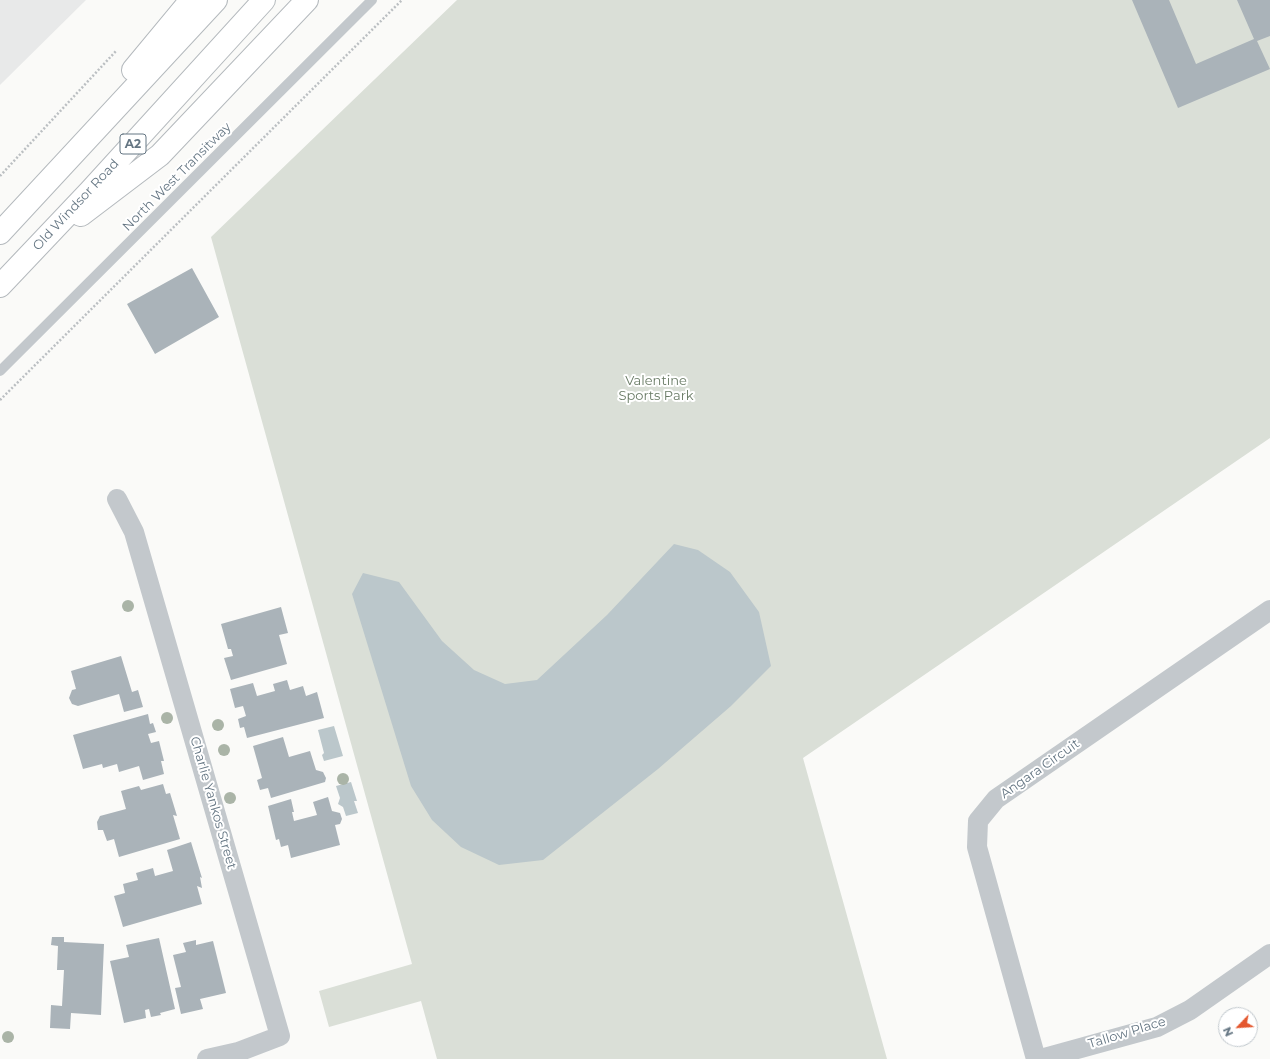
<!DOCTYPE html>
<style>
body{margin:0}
#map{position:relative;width:1270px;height:1059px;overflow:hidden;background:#fafaf8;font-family:Montserrat,sans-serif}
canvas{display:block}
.north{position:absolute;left:1218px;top:1007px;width:40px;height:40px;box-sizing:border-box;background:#fff;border:1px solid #c1c8cd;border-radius:50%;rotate:245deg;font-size:11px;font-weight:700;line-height:16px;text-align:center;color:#657683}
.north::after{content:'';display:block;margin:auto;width:14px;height:18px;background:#e4572e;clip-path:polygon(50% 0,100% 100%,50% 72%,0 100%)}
</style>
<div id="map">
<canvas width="1270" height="1059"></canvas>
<div class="north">N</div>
</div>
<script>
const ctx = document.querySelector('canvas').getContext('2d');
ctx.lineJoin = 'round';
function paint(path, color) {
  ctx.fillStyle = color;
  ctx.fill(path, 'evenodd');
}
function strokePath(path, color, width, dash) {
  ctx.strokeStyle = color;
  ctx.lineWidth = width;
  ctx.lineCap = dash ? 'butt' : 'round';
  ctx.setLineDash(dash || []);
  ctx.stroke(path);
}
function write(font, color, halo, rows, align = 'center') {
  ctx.font = font + ' Montserrat,sans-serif';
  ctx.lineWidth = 4;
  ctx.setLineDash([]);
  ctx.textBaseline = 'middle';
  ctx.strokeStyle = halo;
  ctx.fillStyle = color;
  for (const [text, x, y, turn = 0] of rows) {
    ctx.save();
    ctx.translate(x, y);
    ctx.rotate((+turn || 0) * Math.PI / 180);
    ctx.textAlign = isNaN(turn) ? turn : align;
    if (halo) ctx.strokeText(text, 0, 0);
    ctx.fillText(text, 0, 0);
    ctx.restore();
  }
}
paint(new Path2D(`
 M0,0H86L0,85Z`), '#e8e9e9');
paint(new Path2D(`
 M457,0H1270V438L803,758L887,1059H437L421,1001L329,1027L319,991L412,964L211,237Z`), '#dadfd7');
paint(new Path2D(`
 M674,544L698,550L730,572L759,612L771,666L731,706L658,769L543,860L499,865L461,847L432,820L411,786L352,594L363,573L399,582L442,641L474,670L505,684L537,680L607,615Z
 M334,726L343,756L324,761L322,755L324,753L318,730Z
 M351,782L357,801H354L358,813L346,816L343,807L338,804L340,798L336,786Z`), '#bbc7cb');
paint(new Path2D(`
 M1132,0H1169L1196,64L1254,39L1237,0H1270V36L1257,41L1270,69L1178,108Z
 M192,268L219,317L155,354L127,304Z
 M281,607L288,633L279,635L287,664L231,680L224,658L233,656L231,649H228L221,624Z
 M121,656L132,692L138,690L143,707L124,712L119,694L78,706L72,704L69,698L72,690L76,689L71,671Z
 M287,680L290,690L303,686L306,696L317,692L324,718L247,738L244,727L240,728L238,719L246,716L243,706L235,708L230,689L253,683L257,696L275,691L273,684Z
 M148,714L150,724L153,723L156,732L148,734L151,743L159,741L164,761H161L164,774L143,780L139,766L119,772L117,764L103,768L102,764L83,769L73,735Z
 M283,737L289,757L310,751L316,770L323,772L326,778L325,782L271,798L268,788L260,790L257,780L262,778L253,746Z
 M163,784L166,794L170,793L177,816L173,815L180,839L119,857L114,839L107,841L103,830H98L97,822L100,816L126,809L121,791L139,786L141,790Z
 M328,797L332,811L340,813L342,819L340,824L335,825L340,845L291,858L288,845L281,847L279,839L276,840L268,806L291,799L294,812H292L294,821L317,815L313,802Z
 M191,842L202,878L200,877L202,888L197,886L202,904L123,927L114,896L125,893L123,884L138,880L136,873L153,868L155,876L173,871L167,850Z
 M52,937H64V942L104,944L101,1015L71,1013L70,1029L50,1028L51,1005L62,1006L64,970H57L58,946L51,945Z
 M159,938L175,1009L160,1013L161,1015L151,1017L149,1009L145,1010L146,1018L124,1023L110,961L129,957L126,945Z
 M196,940V945L213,941L226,993L200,999L203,1009L181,1014L175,988L181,987L173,955L186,952L183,943Z`), '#aab3b9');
const highway = new Path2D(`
 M133,70L191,0
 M81,215L160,155L307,0
 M0,233L216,0
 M0,286L90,191L264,0`);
strokePath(highway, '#b4b9bd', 24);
strokePath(new Path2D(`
 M0,176L116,51
 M0,400L402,0`), '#bbbfc2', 2.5, [2, 2]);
strokePath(new Path2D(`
 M0,371L372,0`), '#c3c8cc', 10);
strokePath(new Path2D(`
 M117,499L134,532L280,1036L238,1052L207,1059
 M1036,1059L977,847L978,821L996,799L1270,610
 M1041,1059L1157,1027L1190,1010L1270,954`), '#c3c8cc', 20);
strokePath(highway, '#fff', 22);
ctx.fillStyle = '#aab4a7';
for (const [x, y] of [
 [128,606],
 [167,718],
 [218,725],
 [224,750],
 [343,779],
 [230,798],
 [8,1037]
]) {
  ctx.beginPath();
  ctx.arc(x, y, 6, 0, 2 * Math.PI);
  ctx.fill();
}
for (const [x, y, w] of [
 [133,144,26]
]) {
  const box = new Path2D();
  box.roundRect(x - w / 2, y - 10, w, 20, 3);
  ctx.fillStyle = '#fff';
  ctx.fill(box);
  strokePath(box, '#657683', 1);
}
write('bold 12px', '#657683', null, [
 ["A2",133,144]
]);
write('13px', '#657683', '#fff', [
 ["North West Transitway",177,177,-45],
 ["Old Windsor Road",76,205,-47],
 ["Angara Circuit",1040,769,-35],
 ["Charlie Yankos Street",213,803,74],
 ["Tallow Place",1127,1033,-17]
]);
write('13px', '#687a64', '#fff', [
 ["Valentine",656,381],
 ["Sports Park",656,396]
]);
</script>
